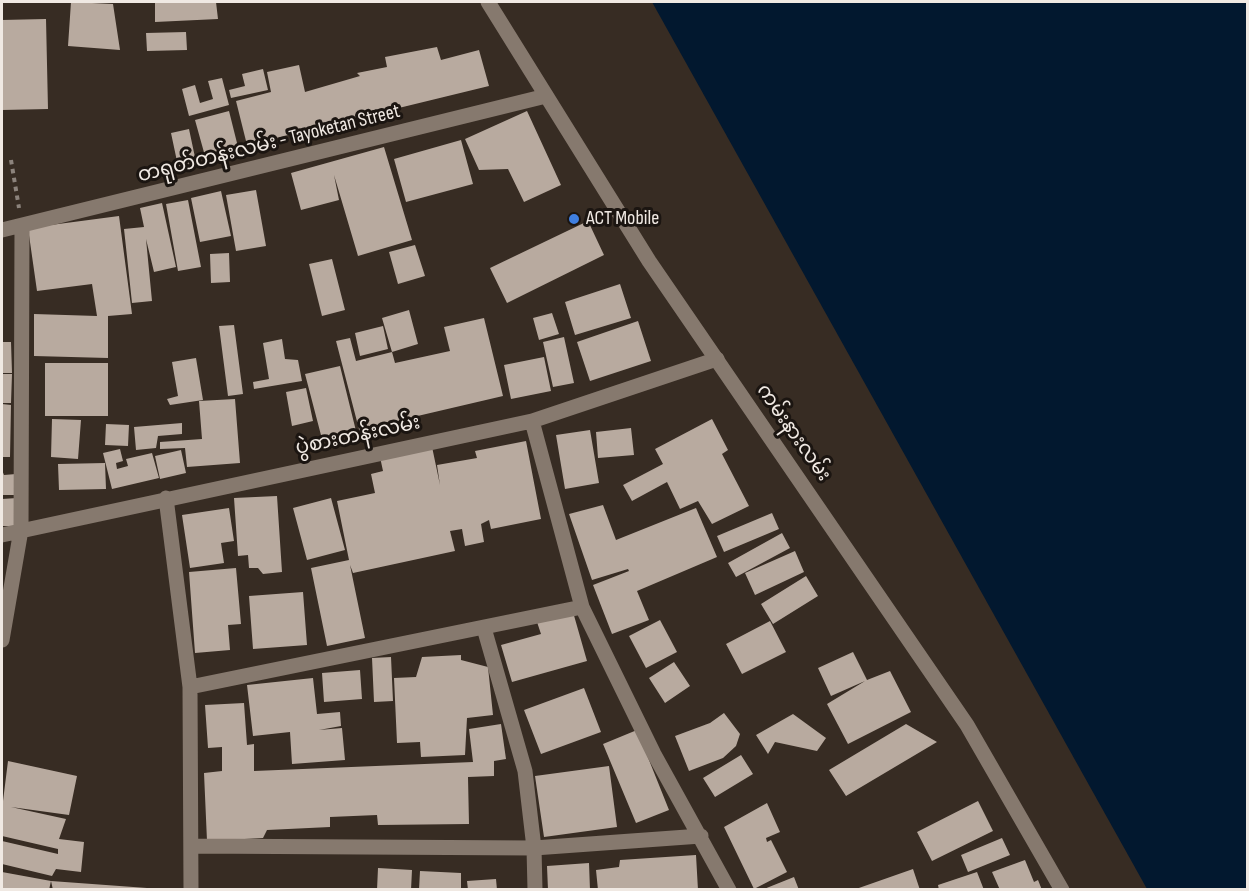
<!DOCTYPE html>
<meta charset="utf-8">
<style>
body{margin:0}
#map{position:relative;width:1249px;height:891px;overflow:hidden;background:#372c23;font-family:"Sofia Sans Condensed",sans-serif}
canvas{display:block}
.frame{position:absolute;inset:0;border:3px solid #f0e9e3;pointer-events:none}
</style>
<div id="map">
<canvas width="1249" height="891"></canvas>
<div class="frame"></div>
</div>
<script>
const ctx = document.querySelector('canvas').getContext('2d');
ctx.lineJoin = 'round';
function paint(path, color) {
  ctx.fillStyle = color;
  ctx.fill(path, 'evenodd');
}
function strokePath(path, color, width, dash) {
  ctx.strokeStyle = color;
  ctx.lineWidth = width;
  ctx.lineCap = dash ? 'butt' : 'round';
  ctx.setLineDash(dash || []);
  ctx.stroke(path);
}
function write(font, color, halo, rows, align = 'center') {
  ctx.font = font + ' "Sofia Sans Condensed","Noto Sans Myanmar",sans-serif';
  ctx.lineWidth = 6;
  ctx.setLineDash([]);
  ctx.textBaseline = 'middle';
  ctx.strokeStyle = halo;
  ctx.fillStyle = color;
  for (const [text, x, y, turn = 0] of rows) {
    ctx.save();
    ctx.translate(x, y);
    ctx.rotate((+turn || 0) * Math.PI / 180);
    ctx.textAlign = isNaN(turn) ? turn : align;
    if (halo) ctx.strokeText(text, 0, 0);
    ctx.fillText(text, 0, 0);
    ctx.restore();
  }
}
paint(new Path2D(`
 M652,2H1247V889H1147Z`), '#02182f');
paint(new Path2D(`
 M71,2L113,4L120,50L68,46Z
 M155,2H216L218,19L155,22Z
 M46,19L48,109L2,110V20Z
 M186,32L187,50L147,51L146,33Z
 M437,47L441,60L479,50L489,86L247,145L236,101L271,92L267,72L299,65L305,92L360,76L357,73L387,67L385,57Z
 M263,69L268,90L231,98L229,90L245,86L242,74Z
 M222,78L229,105L189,116L182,89L195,85L200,103L213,99L208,81Z
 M229,111L238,147L205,156L195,120Z
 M527,111L561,185L524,202L508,169L479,170L465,139Z
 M189,129L196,162L178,166L171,133Z
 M461,140L473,184L406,202L394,159Z
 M384,147L412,240L358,256L334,175L339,200L301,210L291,173Z
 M256,190L266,246L236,251L226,195Z
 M221,191L231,236L200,242L191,198Z
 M188,200L201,267L178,271L166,204Z
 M162,203L176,267L154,272L146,239L152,301L132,303L124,229L144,227L140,208Z
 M119,216L132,314L108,316V358L34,356V314L97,316L92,284L37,291L28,228Z
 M588,221L604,255L507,303L490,268Z
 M415,245L425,276L398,284L389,252Z
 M229,253L230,282L211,283L210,254Z
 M332,259L345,310L322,316L309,264Z
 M620,284L631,318L575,335L565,302Z
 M409,310L418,344L392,352L382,318Z
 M552,313L559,334L539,340L533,318Z
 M484,318L503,396L409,418L360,433L336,341L350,338L356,361L392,352L395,363L450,351L444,327Z
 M638,321L651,361L590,381L577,342Z
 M234,325L243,394L228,396L219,326Z
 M383,326L388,349L360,356L355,333Z
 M564,337L574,383L553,387L543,342Z
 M282,339L285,359L298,360L302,381L254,389L253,382L269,379L263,343Z
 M2,342H11L12,373H2Z
 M544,357L551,391L511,399L504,365Z
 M196,358L203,400L170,405L167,399L178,396L172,362Z
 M45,363H108V416H45Z
 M340,366L356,431L322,439L305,374Z
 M2,374H12L11,403H2Z
 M306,388L313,421L292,426L286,392Z
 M235,399L240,463L187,467L185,448L160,449V442L202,439L199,401Z
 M2,404L11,405L10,457H2Z
 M52,419L81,420L78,459L51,457Z
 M712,419L728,450L722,454L749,506L712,524L698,501L680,509L667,482L632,501L623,485L663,464L655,449Z
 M182,423V434L158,436L156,448L136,450L134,427Z
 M106,424L129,425L128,446L105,445Z
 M631,428L634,455L598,458L596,432Z
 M590,430L599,483L565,489L556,435Z
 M526,441L541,519L491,529L489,520L481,524L484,542L465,546L462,529L450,531L455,551L353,573L350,565L365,638L327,646L311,568L349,560L337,501L375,493L371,474L383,471L380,457L431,442L440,485L437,465L477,458L475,451Z
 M120,449L123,461L116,463L117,469L128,466L126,459L152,453L159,478L112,489L103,453Z
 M181,450L186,473L160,479L155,456Z
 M105,463L106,489L59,490L58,464Z
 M2,470L4,475L16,474L15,495H2Z
 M277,496L282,572L263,574L258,568H249L248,555L238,556L234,498Z
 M17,498L16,526H2V499Z
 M331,498L345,550L307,560L293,508Z
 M603,505L616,540L696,508L717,557L637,591L649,620L612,634L593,585L629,571L628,569L592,580L569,514Z
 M229,508L234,541L221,543L224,563L190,568L182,515Z
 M772,513L779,529L724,552L717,536Z
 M782,533L790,548L736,577L728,563Z
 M795,551L804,572L755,595L745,573Z
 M236,568L241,624L228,625L230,650L195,653L189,572Z
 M806,576L818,596L773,624L761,604Z
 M303,592L307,645L253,649L249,596Z
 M573,612L587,661L512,682L501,645L541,634L537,622Z
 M660,620L677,652L646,668L629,636Z
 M770,621L786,652L742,674L726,644Z
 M853,652L867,680L890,671L911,712L848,744L827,704L865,681L831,696L818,668Z
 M461,655V660L488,667L493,715L467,718L465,755L421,757L420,742L397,743L394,678L416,677L422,657Z
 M391,657L393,701L374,702L372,658Z
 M674,662L690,686L665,703L649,678Z
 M360,670L362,699L324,702L322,673Z
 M313,678L317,714L340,712L341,726L319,730L342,728L345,760L292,764L290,732L253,736L247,685Z
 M584,688L601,732L541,754L524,710Z
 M244,703L247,745L254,744V771L473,762L469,729L501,724L506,759L494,761V776L468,777L469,824L378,825L377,815L330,817V827L267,830L263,838L207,841L204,773L222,771V747L208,748L205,705Z
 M724,713L740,734L736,746L723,758L689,771L675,736L710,723Z
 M793,714L826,738L817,751L775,742L768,754L756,735Z
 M906,724L937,742L846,796L829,770Z
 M637,730L669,810L636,823L603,744Z
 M741,755L753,774L715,797L703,778Z
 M8,761L77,776L69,815L11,807L66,819L59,839L84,842L81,872L56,869L52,876L2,864V841L58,854V849L2,836V809Z
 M609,766L617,827L544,837L535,776Z
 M978,801L993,831L932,861L917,832Z
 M767,803L780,832L766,838L767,842L771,840L787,872L754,889L724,827Z
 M1002,838L1010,855L968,872L961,855Z
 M696,855L698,890H598L596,870L619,867L620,860Z
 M1025,860L1034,882L1038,880L1042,890H1000L992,872Z
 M589,863L590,890H548L547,866Z
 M378,868L412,870L411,890H377Z
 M913,869L920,890H857L856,889Z
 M420,871L461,873V890H419Z
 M2,872L51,881L49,890H2Z
 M977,872L984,890H939L938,885Z
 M794,877L799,890H764V889Z
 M496,879L497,890H468L467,881Z
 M51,881L147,888V890H53Z`), '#b8aa9f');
strokePath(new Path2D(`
 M11,160L19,208`), '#8c837c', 4, [4.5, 4.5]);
strokePath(new Path2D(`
 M2,230L546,96
 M532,421L582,607L654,754L729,890
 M166,498L190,687L191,890
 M2,535L532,421L717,359
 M484,628L525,771L534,848L535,890
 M2,640L21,530L22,227
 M190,687L582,607
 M191,846L534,848L701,836`), '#86796e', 15);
strokePath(new Path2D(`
 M488,2L649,261L967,725L1062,890`), '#86796e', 15);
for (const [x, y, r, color] of [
 [574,219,6,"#3f7fe0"]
]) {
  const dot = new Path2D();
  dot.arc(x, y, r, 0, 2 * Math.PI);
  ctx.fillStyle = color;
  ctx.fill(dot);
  strokePath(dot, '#1b1511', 2);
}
write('20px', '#f0e9e3', '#1b1511', [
 ["တရုတ်တန်းလမ်း - Tayoketan Street",269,144,-14],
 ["ကမ်းနားလမ်း",793,433,55],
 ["ပွဲစားတန်းလမ်း",358,436,-12]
]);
write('20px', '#f0e9e3', '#1b1511', [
 ["ACT Mobile",586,219]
], 'left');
</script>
